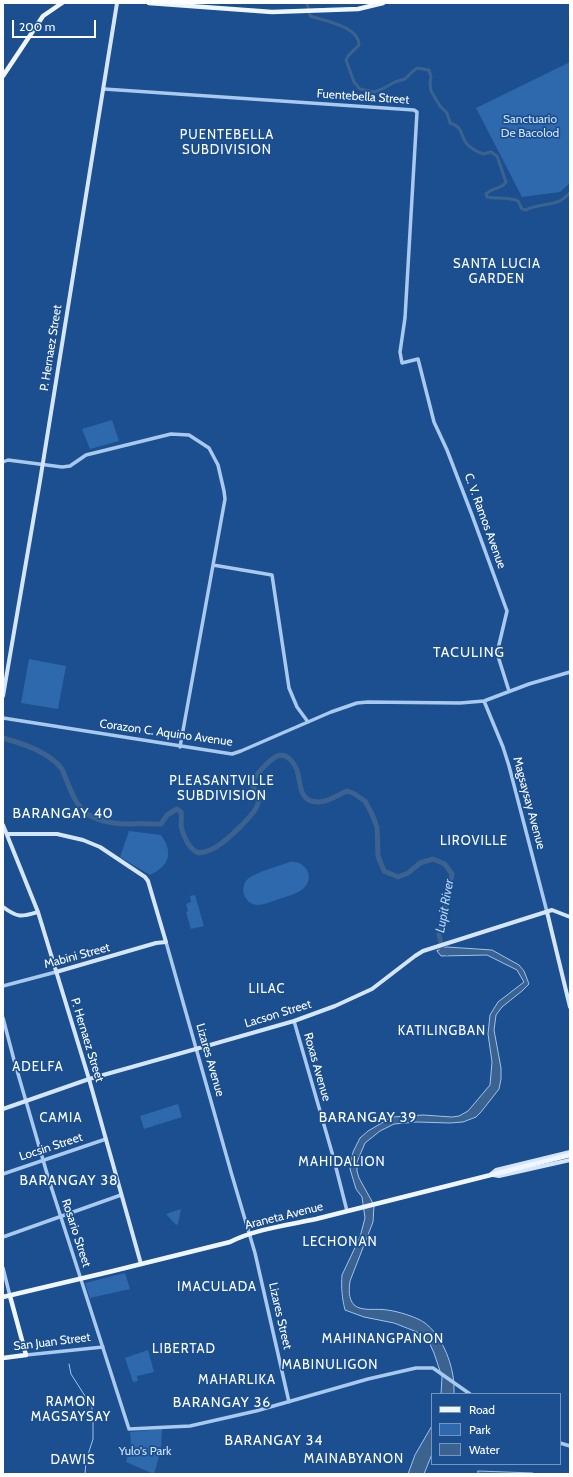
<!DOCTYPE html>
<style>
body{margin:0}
#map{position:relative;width:573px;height:1477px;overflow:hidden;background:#1b4f8f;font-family:Cabin,sans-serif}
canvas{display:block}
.frame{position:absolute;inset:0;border:4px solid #fff;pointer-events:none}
.legend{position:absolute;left:431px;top:1393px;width:130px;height:72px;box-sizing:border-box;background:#1b4f8f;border:1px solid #7695bc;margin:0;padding:5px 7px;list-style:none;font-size:12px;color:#fff}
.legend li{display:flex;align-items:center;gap:8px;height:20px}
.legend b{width:20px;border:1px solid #7695bc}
.scale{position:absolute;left:12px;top:20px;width:84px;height:18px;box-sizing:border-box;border:2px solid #fff;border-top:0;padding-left:5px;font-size:12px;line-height:14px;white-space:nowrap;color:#fff;-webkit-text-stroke:3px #1b4f8f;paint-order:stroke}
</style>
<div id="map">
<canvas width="573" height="1477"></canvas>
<div class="frame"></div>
<ul class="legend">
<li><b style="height:5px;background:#f0f6ff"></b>Road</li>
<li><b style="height:11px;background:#2e69ad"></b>Park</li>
<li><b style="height:11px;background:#3c6290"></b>Water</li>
</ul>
<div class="scale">200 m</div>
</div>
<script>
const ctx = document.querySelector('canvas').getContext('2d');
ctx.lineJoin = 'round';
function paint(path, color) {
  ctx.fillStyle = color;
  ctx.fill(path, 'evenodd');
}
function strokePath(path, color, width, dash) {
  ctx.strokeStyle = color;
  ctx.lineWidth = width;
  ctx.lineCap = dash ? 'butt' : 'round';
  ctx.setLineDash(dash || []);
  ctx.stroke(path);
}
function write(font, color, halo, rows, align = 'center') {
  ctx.font = font + ' Cabin,sans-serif';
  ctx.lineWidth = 3.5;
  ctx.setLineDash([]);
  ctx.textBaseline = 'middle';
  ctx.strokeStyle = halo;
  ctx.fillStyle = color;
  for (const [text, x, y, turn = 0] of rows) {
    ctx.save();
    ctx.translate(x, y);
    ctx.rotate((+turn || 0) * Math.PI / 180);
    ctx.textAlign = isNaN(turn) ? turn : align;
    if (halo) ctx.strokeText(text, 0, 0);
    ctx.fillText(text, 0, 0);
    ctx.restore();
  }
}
paint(new Path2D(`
 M570,62V183L560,192L522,197L476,108Z
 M112,420L119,441L90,449L82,429Z
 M29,659L66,666L58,709L21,703Z
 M129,831L161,835C174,853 169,866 150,875L120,857Z
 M290,862C304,860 316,876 304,888C298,894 284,897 276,900C270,902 264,905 258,905C244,905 238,886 249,878C257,872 279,866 290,862Z
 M195,895L204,926L191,929L186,912L188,911L186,904L191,902L190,896Z
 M178,1104L182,1117L144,1129L140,1116Z
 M181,1209L178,1224L176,1225L166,1214Z
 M125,1273L130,1289L90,1298L85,1283Z
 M148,1350L154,1372L137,1376L138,1381L133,1382L125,1358Z
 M162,1429L161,1450L154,1474L126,1462L131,1443L130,1432Z`), '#2e69ad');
const water = new Path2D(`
 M447,947L492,950L519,965L524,971L529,984L522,991L502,1007L496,1015L494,1030L501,1068V1079L499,1089L481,1112L476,1117L463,1122L450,1123L417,1122L394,1124L380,1131L365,1143L357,1162V1171L359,1178L374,1205L373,1222L350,1281C349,1289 348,1298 354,1305C362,1312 377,1308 387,1310C397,1311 417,1317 425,1323C440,1334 450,1357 453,1376C454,1381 454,1388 454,1394H441L442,1377L434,1353L428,1340L417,1332L394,1323L364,1317L345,1310C342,1298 341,1287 342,1275L360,1237L365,1218L362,1197L356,1189L350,1169L353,1152L360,1138L368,1131L392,1117L423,1115L452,1117L459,1116L468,1111L490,1085L492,1062L488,1034L490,1015L498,1002L524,982L517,970L487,955L441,956L437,951Z
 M432,1426V1454L424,1474H408L415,1455Z
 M478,1471L533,1473L534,1474H479Z`);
paint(water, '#3c6290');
strokePath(water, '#9cc4f0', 1);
strokePath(new Path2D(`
 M69,1364L71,1374L92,1407V1417L93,1422V1439L86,1461L85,1474`), '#9cc4f0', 1);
strokePath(new Path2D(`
 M307,3L310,16C324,21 359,26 359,45L348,56L346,60L354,82L360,89L374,92L382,89L395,82L405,79L412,72L417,68L429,70L431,77L430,83L431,91L440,106L447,113L450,123C465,128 459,135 467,144C471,149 478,152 483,154L491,152L497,156L506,182C501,190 492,187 486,194L487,197C497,199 508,197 518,201L522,209L526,210C536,204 546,206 557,202C562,201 566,196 570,193`), '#3c6290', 3);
strokePath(new Path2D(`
 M3,738C24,744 49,752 62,769C75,800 77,818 114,823C128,825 142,823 155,824H161L167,815L177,809L181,812C182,817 181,821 181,826C183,835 189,850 199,853C205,852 214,849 219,845C228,839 254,815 257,806C261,798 255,793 253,786C251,777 270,760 277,756C288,752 296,765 298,774C301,787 300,802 318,802C329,802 337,795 347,791L353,793L365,801L372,814L377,827L378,856L384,871L398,877L408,873L420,863L433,859L445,864L452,874L439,935L442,949L447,953`), '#3c6290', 5);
strokePath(new Path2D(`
 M104,89L414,110L417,112L405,318L400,352L402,363L418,359L434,422L447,450L472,515L507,611L497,653L509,691
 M3,462L8,460L62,467L70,466L86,455L171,434L189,435L209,448L218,465L224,491L225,499L180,747
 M213,565L272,575L289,688L297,707L308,722
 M484,701L503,747L509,766L547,912
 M3,718L232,754L241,751L331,712L357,703L368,702L460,703L484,701L529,684L570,672
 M166,942L231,1172L255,1253L289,1402
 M3,986L56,972
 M3,1018L14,1060L48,1177L129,1429L190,1426L256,1411L368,1379L416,1368H433L470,1394
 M294,1021L333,1156L347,1211
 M3,1174L106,1139
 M3,1237L121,1195
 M3,1268L10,1296
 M26,1355L103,1347
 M560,1443L570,1446`), '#a9c9ee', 3.5);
strokePath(new Path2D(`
 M3,696L40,481L117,3
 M3,825L38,912L89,1079L141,1264
 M7,834H57L83,840L100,847L145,877L148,881L166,942L156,943L56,972
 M3,907C18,918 21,917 38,912
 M547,912L570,1007
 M3,1109L89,1079L210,1045L294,1021L335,1006L372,989L415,956L423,951L552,910L570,917
 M491,1174L496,1170L570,1152
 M493,1175L499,1176L570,1160`), '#d6e6fa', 4);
strokePath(new Path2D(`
 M149,3L272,12L358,9L383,3
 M3,76L43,16L62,3
 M3,1297L113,1271L230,1242C256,1229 288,1225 316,1219L570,1155
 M3,1358L26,1355L10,1296`), '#f0f6ff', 4.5);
write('12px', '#fff', '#1b4f8f', [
 ["Fuentebella Street",363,97,4],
 ["P. Hernaez Street",51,348,-81],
 ["C. V. Ramos Avenue",485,521,70],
 ["Corazon C. Aquino Avenue",166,733,8],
 ["Magsaysay Avenue",529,803,75],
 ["Mabini Street",77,956,-15],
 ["Lacson Street",278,1014,-17],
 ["P. Hernaez Street",87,1040,73],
 ["Lizares Avenue",210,1060,74],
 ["Roxas Avenue",317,1067,74],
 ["Locsin Street",51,1147,-18],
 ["Araneta Avenue",284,1216,-14],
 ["Rosario Street",76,1233,72],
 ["Lizares Street",280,1316,77],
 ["San Juan Street",52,1342,-7]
]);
write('12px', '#cfe3fa', '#1b4f8f', [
 ["Sanctuario",530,119],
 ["De Bacolod",530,133],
 ["Yulo's Park",145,1451]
]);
ctx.letterSpacing = '1px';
write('13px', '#fff', '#1b4f8f', [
 ["PUENTEBELLA",227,135],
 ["SUBDIVISION",227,150],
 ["SANTA LUCIA",497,264],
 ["GARDEN",497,279],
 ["PLEASANTVILLE",222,781],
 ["SUBDIVISION",222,796],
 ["LIROVILLE",474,841],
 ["LILAC",267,989],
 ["KATILINGBAN",442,1031],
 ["ADELFA",38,1067],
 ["CAMIA",61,1118],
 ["MAHIDALION",342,1162],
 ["LECHONAN",340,1242],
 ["IMACULADA",217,1287],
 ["MAHINANGPANON",383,1339],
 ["LIBERTAD",184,1349],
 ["MABINULIGON",330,1365],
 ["MAHARLIKA",237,1380],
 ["RAMON",71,1402],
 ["MAGSAYSAY",71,1417],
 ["MAINABYANON",354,1459],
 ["DAWIS",73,1460]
]);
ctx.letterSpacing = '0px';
write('italic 13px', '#b5d3f5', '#1b4f8f', [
 ["Lupit River",445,906,-80]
]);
ctx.letterSpacing = '1px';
write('14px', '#fff', '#1b4f8f', [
 ["TACULING",469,653],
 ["BARANGAY 40",63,814],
 ["BARANGAY 39",368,1118],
 ["BARANGAY 38",69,1181],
 ["BARANGAY 36",222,1403],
 ["BARANGAY 34",274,1441]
]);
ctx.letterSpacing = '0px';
</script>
